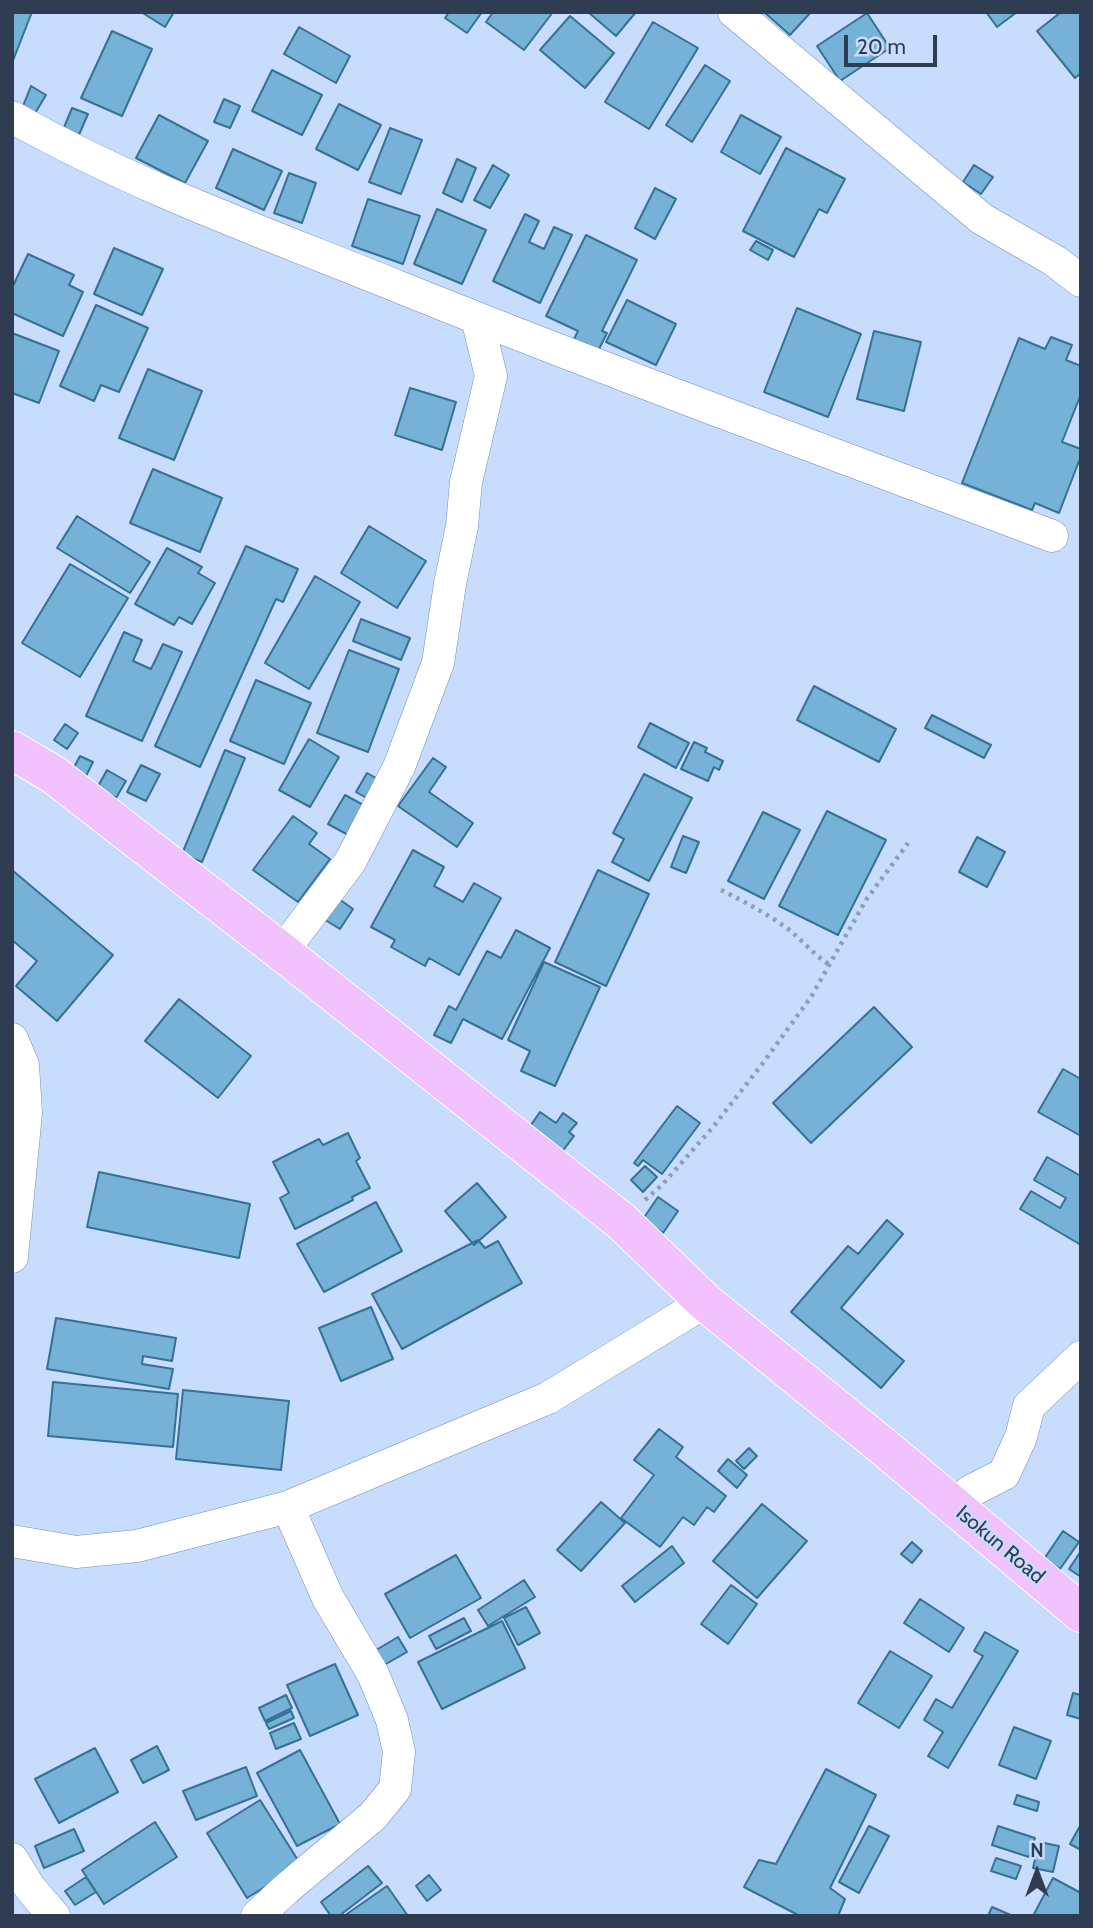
<!DOCTYPE html>
<style>
body{margin:0}
#map{position:relative;width:1093px;height:1928px;overflow:hidden;background:#c8ddfe;font-family:Cabin,sans-serif}
canvas{display:block}
.frame{position:absolute;inset:0;border:14px solid #2f3c52;pointer-events:none}
.north{position:absolute;left:1002px;top:1837px;width:70px;height:70px;-webkit-text-stroke:5px #c8ddfe;paint-order:stroke;rotate:0deg;font-size:19px;font-weight:700;line-height:28px;text-align:center;color:#2f3c52}
.north::after{content:'';display:block;margin:auto;width:24px;height:32px;background:#2f3c52;clip-path:polygon(50% 0,100% 100%,50% 72%,0 100%)}
.scale{position:absolute;left:844px;top:35px;width:93px;height:32px;box-sizing:border-box;border:4px solid #2f3c52;border-top:0;padding-left:9px;font-size:21px;line-height:24px;white-space:nowrap;color:#2f3c52;-webkit-text-stroke:5px #c8ddfe;paint-order:stroke}
</style>
<div id="map">
<canvas width="1093" height="1928"></canvas>
<div class="frame"></div>
<div class="north">N</div>
<div class="scale">20 m</div>
</div>
<script>
const ctx = document.querySelector('canvas').getContext('2d');
ctx.lineJoin = 'round';
function paint(path, color) {
  ctx.fillStyle = color;
  ctx.fill(path, 'evenodd');
}
function strokePath(path, color, width, dash) {
  ctx.strokeStyle = color;
  ctx.lineWidth = width;
  ctx.lineCap = dash ? 'butt' : 'round';
  ctx.setLineDash(dash || []);
  ctx.stroke(path);
}
function write(font, color, halo, rows, align = 'center') {
  ctx.font = font + ' Cabin,sans-serif';
  ctx.lineWidth = 5;
  ctx.setLineDash([]);
  ctx.textBaseline = 'middle';
  ctx.strokeStyle = halo;
  ctx.fillStyle = color;
  for (const [text, x, y, turn = 0] of rows) {
    ctx.save();
    ctx.translate(x, y);
    ctx.rotate((+turn || 0) * Math.PI / 180);
    ctx.textAlign = isNaN(turn) ? turn : align;
    if (halo) ctx.strokeText(text, 0, 0);
    ctx.fillText(text, 0, 0);
    ctx.restore();
  }
}
const building = new Path2D(`
 M12,12H32L12,63Z
 M141,12H174L165,27Z
 M449,12H482L467,33L445,18Z
 M493,12H553L524,50L486,22Z
 M588,12H636L616,36Z
 M764,12H811L790,35Z
 M986,12H1017L997,27Z
 M1061,12H1081V73L1075,78L1037,31Z
 M867,13L890,48L840,81L817,46Z
 M570,16L614,53L585,88L540,50Z
 M653,22L698,48L649,129L605,102Z
 M299,27L350,56L336,83L284,54Z
 M112,31L152,49L122,116L81,98Z
 M705,65L730,81L692,142L666,125Z
 M272,70L322,95L302,135L252,111Z
 M31,86L46,95L34,115L23,106Z
 M224,99L240,106L230,128L214,122Z
 M339,104L381,125L358,170L316,149Z
 M72,108L88,114L78,137L63,130Z
 M159,115L208,141L185,183L136,158Z
 M741,115L781,137L760,174L721,152Z
 M390,128L422,140L401,194L369,182Z
 M786,148L845,179L827,213L819,209L794,257L743,231Z
 M233,149L282,171L264,210L216,188Z
 M457,159L476,168L462,202L443,193Z
 M493,165L509,175L490,208L474,200Z
 M974,165L993,177L981,194L963,182Z
 M289,173L316,183L302,223L274,213Z
 M655,188L676,199L655,239L635,228Z
 M368,199L420,216L403,264L352,246Z
 M437,209L486,230L462,284L414,264Z
 M525,214L539,221L529,242L544,249L554,227L572,235L540,303L493,281Z
 M586,235L637,260L602,331L607,333L597,353L573,341L578,331L546,316Z
 M756,241L773,250L768,260L750,250Z
 M114,248L163,269L142,315L94,294Z
 M28,254L74,275L69,285L83,292L63,336L12,313V288Z
 M627,300L676,324L656,365L606,342Z
 M96,305L148,328L119,392L101,385L94,401L60,386Z
 M797,308L861,334L828,417L764,392Z
 M874,331L921,342L904,411L857,399Z
 M12,333L59,351L39,403L12,393Z
 M1051,337L1072,345L1066,360L1081,366V394L1062,442L1081,449V456L1059,513L1035,503L1032,510L962,483L1019,338L1045,349Z
 M148,369L202,391L174,460L119,438Z
 M410,388L456,402L442,450L395,435Z
 M153,469L222,498L200,552L130,523Z
 M77,516L150,562L130,593L57,548Z
 M369,526L426,561L397,608L341,573Z
 M246,546L298,569L283,602L276,599L200,767L155,746Z
 M167,548L202,567L198,573L215,583L192,624L179,617L174,625L135,604Z
 M70,564L128,598L80,677L22,643Z
 M315,576L360,602L309,689L265,663Z
 M361,619L410,638L401,660L353,641Z
 M124,632L142,640L133,661L151,669L163,644L182,652L142,741L86,716Z
 M349,650L399,669L368,752L317,733Z
 M256,680L311,703L284,764L230,741Z
 M814,686L896,729L879,762L797,720Z
 M932,715L991,745L984,758L925,728Z
 M650,723L689,743L676,768L638,747Z
 M65,724L78,733L67,749L54,740Z
 M309,739L339,757L310,807L279,790Z
 M694,742L707,748L705,752L723,761L719,770L714,767L708,781L681,769Z
 M225,750L245,758L202,862L182,854Z
 M80,756L93,762L86,776L73,769Z
 M433,758L446,767L429,792L473,823L457,847L398,806Z
 M141,765L160,774L146,801L127,792Z
 M107,770L126,781L116,798L97,788Z
 M367,773L383,782L372,801L356,792Z
 M644,774L692,798L649,881L612,862L624,839L613,833Z
 M345,795L367,807L350,836L328,824Z
 M827,811L886,840L838,935L779,906Z
 M763,812L800,830L764,899L728,881Z
 M293,816L317,833L309,844L330,859L298,902L253,870Z
 M683,836L699,842L686,873L671,867Z
 M977,837L1005,852L987,887L959,872Z
 M413,850L444,867L434,886L463,902L474,883L501,898L459,975L429,958L425,966L391,947L395,940L371,927Z
 M12,870L113,955L57,1021L16,986L37,961L12,940Z
 M598,870L649,894L606,986L555,962Z
 M339,899L353,909L340,929L325,920Z
 M516,930L550,948L502,1039L463,1019L451,1043L434,1035L449,1006L456,1010L487,951L501,958Z
 M544,962L600,987L555,1086L521,1071L530,1051L508,1040Z
 M179,999L251,1056L218,1098L145,1041Z
 M874,1007L912,1047L811,1143L773,1103Z
 M1063,1069L1081,1079V1136L1038,1112Z
 M677,1106L700,1123L662,1174L643,1160L638,1166L634,1163Z
 M540,1112L556,1123L563,1113L577,1123L569,1132L574,1136L559,1156L526,1132Z
 M348,1133L360,1158L356,1161L370,1188L352,1197L353,1200L295,1229L280,1198L289,1193L273,1162L319,1139L323,1145Z
 M1047,1157L1081,1176V1245L1020,1209L1031,1191L1060,1208L1066,1198L1034,1180Z
 M645,1166L657,1177L643,1192L631,1180Z
 M99,1172L250,1204L239,1258L87,1227Z
 M477,1183L506,1217L474,1245L445,1211Z
 M658,1197L678,1211L663,1233L643,1219Z
 M376,1202L402,1251L324,1292L297,1244Z
 M887,1220L903,1234L841,1308L904,1361L881,1388L791,1312L848,1246L858,1254Z
 M478,1240L485,1248L498,1241L522,1283L402,1349L372,1294Z
 M371,1307L393,1359L341,1381L319,1328Z
 M56,1318L176,1338L172,1361L143,1356L142,1364L173,1369L169,1389L47,1369Z
 M53,1382L178,1394L173,1447L48,1436Z
 M183,1390L289,1401L281,1470L176,1459Z
 M659,1429L683,1447L676,1457L726,1496L714,1512L707,1507L694,1525L683,1517L660,1547L621,1518L654,1475L634,1460Z
 M749,1448L757,1456L744,1469L736,1461Z
 M728,1459L747,1475L737,1488L718,1471Z
 M601,1502L625,1523L581,1571L557,1550Z
 M762,1504L807,1541L757,1598L713,1561Z
 M1063,1531L1079,1542L1060,1569L1044,1559Z
 M912,1542L922,1551L912,1563L901,1554Z
 M672,1546L684,1563L635,1602L622,1586Z
 M1081,1551V1577L1069,1569Z
 M456,1555L481,1598L410,1638L385,1594Z
 M524,1580L535,1597L488,1626L478,1610Z
 M731,1585L757,1604L728,1644L701,1624Z
 M920,1599L964,1628L949,1652L904,1623Z
 M526,1607L540,1633L518,1645L504,1618Z
 M464,1618L471,1631L436,1649L429,1636Z
 M502,1621L525,1668L442,1709L418,1662Z
 M985,1632L1018,1651L948,1768L928,1756L943,1732L924,1720L936,1699L952,1708L983,1656L974,1651Z
 M398,1637L407,1652L379,1668L371,1653Z
 M890,1651L932,1676L899,1728L858,1703Z
 M335,1664L358,1715L310,1736L287,1685Z
 M1073,1693L1081,1695V1719L1067,1715Z
 M286,1695L292,1708L265,1721L259,1708Z
 M291,1711L294,1718L269,1729L266,1723Z
 M294,1723L301,1739L276,1749L270,1733Z
 M1014,1727L1051,1741L1036,1779L999,1765Z
 M157,1746L169,1770L143,1783L131,1760Z
 M95,1748L118,1792L59,1823L35,1779Z
 M300,1750L340,1824L297,1846L257,1773Z
 M246,1767L257,1796L196,1820L183,1791Z
 M826,1769L876,1795L830,1888L845,1899L838,1916H800L744,1887L759,1860L776,1864Z
 M1017,1795L1039,1802L1037,1811L1014,1804Z
 M260,1800L301,1865L247,1898L207,1833Z
 M155,1822L177,1857L104,1904L82,1870Z
 M1081,1824V1850L1070,1844Z
 M869,1826L889,1836L859,1893L839,1882Z
 M998,1826L1035,1838L1029,1857L992,1845Z
 M74,1829L84,1851L44,1868L35,1846Z
 M1039,1842L1059,1846L1053,1872L1033,1868Z
 M996,1858L1021,1866L1016,1879L991,1871Z
 M368,1866L382,1883L339,1916H331L321,1902Z
 M429,1875L441,1890L427,1901L416,1886Z
 M86,1877L96,1892L75,1905L65,1891Z
 M1053,1878L1081,1893V1916H1033Z
 M387,1886L408,1916H344Z
 M992,1907L1013,1916H988Z`);
paint(building, '#76b1d8');
strokePath(building, '#377095', 2);
const minor = new Path2D(`
 M734,12L982,219L1055,261L1081,281
 M12,117C136,187 268,234 399,287C615,374 834,454 1052,536
 M282,952L350,862L399,767L438,663L450,584L462,526L466,482L491,376L477,318
 M12,1039L23,1065L26,1113L12,1257
 M959,1510L969,1492L1004,1474L1021,1437L1029,1406L1081,1357
 M12,1541L76,1552L137,1546L288,1507L548,1398L705,1302
 M12,1859L30,1888L54,1916
 M257,1916L286,1889L373,1816L395,1789L399,1752L392,1720L373,1674L328,1598L288,1507`);
const major = new Path2D(`
 M12,750L54,775L282,952L621,1221L705,1302L885,1448L1081,1613`);
strokePath(minor, '#6e8ec0', 33);
strokePath(major, '#fff', 40);
strokePath(new Path2D(`
 M721,890C743,901 764,912 784,926C801,938 812,954 830,965
 M645,1200L662,1185L713,1127L763,1063L811,997L866,900L908,843`), '#8d9fbb', 4.5, [3.5, 5]);
strokePath(minor, '#fff', 32);
strokePath(major, '#f1c2fd', 38);
write('21px', '#2f3c52', '#c8ddfe', [
 ["Isokun Road",1000,1545,40]
]);
</script>
